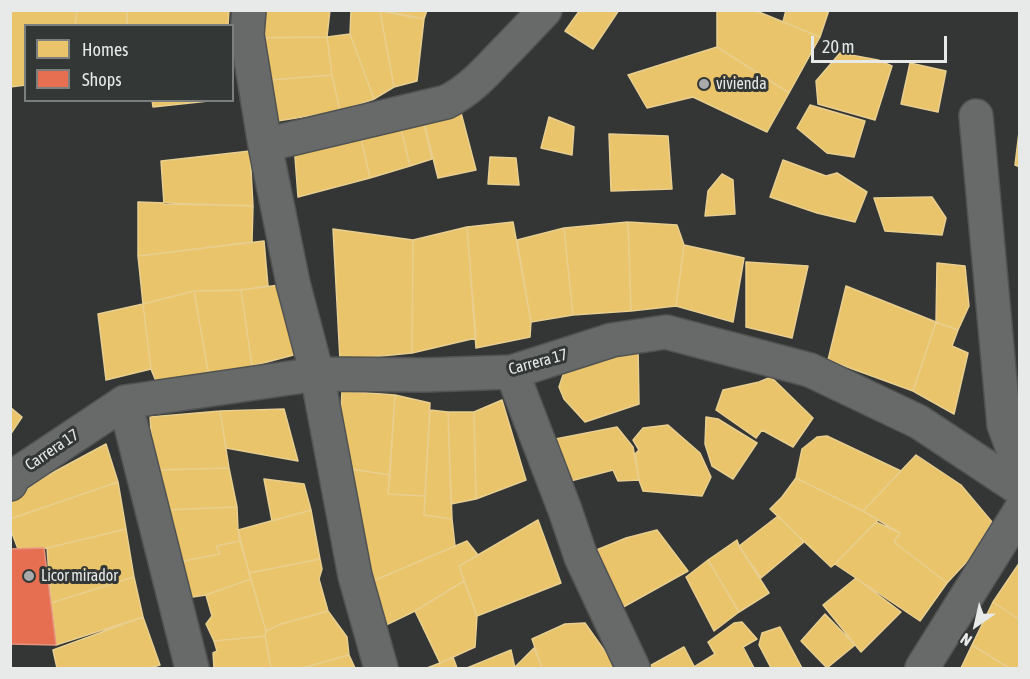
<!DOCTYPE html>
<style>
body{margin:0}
#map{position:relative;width:1030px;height:679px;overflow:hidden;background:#343635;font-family:"Asap Condensed",sans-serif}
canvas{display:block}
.frame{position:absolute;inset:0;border:12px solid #e7eae9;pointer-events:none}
.legend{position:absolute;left:24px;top:24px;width:210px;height:78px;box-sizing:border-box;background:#333736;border:2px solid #7b7f7e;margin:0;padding:8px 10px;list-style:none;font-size:18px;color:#e7eae9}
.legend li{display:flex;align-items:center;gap:12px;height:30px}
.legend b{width:30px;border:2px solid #7b7f7e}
.north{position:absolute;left:946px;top:595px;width:60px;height:60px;-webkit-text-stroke:4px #333736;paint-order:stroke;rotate:214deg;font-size:16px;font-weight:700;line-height:24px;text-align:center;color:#e7eae9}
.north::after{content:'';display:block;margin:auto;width:21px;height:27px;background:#e7eae9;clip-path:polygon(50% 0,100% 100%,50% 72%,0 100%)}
.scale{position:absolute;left:811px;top:36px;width:136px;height:27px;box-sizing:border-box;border:3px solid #e7eae9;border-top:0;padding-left:8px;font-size:18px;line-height:21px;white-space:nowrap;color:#e7eae9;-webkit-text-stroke:4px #333736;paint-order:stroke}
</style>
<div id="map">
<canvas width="1030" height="679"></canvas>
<div class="frame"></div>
<ul class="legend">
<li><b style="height:16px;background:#e9c46a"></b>Homes</li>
<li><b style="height:16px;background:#e76f51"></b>Shops</li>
</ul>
<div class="north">N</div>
<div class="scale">20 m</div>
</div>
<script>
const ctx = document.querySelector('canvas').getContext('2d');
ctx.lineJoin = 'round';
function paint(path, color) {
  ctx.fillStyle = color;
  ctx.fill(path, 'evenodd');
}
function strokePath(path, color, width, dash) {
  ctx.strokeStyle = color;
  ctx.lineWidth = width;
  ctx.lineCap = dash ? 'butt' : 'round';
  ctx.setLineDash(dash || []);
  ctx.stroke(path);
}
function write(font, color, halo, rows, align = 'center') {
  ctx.font = font + ' "Asap Condensed",sans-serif';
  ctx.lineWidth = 6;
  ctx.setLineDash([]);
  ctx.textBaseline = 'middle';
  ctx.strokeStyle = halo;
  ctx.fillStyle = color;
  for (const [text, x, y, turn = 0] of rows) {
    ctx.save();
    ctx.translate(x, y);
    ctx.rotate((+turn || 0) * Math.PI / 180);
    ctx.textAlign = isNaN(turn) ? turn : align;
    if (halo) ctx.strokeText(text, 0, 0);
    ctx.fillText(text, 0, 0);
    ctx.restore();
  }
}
const homes = new Path2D(`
 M10,10H77L75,26H26V85L10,87Z
 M77,10H127V26H75Z
 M127,10H229L228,26H127Z
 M260,10H330L327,37L256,38Z
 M351,10L380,11L394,87L374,99L350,34Z
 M380,10H427L424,19Z
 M580,10H619L593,49L565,31Z
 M717,10H754L820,37L789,93L717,47Z
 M786,10H829L820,37L783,22Z
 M380,11L424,19L417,81L394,87Z
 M350,34L374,99L340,111L332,75L327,37Z
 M327,37L332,75L258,81L256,38Z
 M717,47L789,93L767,132L693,97L647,108L628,75Z
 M840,53L878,60L892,66L875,120L818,104L816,81Z
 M910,63L946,71L938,112L901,104Z
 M332,75L340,111L265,123L258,81Z
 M152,100H218L153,107Z
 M459,105L476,170L438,178L421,110Z
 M810,105L865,121L854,157L827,153L797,128Z
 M421,110L432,159L410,166L398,116Z
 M398,116L410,166L370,178L359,129Z
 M549,117L574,127L572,155L541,148Z
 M359,129L370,178L298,197L294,144Z
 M1019,132H1020V167L1015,165Z
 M609,134L668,136L672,189L611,191Z
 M250,151L253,206L164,204L161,161Z
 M490,157L516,158L519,185L488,184Z
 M783,160L826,176L837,173L867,192L855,222L817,213L770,197Z
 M722,174L733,180L735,214L705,216L708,191Z
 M932,197L946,218L942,235L885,231L874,198Z
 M138,202L253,206L252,242L138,256Z
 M513,222L531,322L530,337L476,348L467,227Z
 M628,222L677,225L684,245L676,306L631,311Z
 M628,222L631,311L573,315L564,228Z
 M467,227L476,338L412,353L413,240Z
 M564,228L573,315L531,322L517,240Z
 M333,229L413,240L412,353L340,360Z
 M264,241L268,286L241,290L194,291L143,304L138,256Z
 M684,245L744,258L733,322L676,306Z
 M746,262L808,266L792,338L746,327Z
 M937,263L965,266L969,306L958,330L936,322Z
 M287,284L301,353L252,366L241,290Z
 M846,286L936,322L913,391L828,360Z
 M241,290L252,366L209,377L194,291Z
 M194,291L209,377L157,384L151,369L143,304Z
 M143,304L151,369L106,380L98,314Z
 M936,322L958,330L952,346L968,353L954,414L913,391Z
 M638,344L639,404L585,422L564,399L559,387L565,369Z
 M771,377L813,418L793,447L762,430L756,438L716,410L723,390L759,382Z
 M342,391L395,395L390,475L338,467Z
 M395,395L430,403L425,496L388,494Z
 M502,400L526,480L476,499L474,412Z
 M10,407L22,417L10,435Z
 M284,409L298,461L226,448L220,411Z
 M430,410L448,412L452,519L424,515Z
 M220,411L229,468L160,470L153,460L150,417Z
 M448,412H474L476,499L451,504Z
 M706,417L718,419L757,443L733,479L712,466L705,444Z
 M668,425L700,453L711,477L702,496L643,491L639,480L635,454L639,450L633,440L643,428Z
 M617,427L633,447L639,480L618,481L613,470L559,484L540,442Z
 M827,436L901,471L863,511L796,478L802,449L817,437Z
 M106,444L118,482L10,519V503L39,480Z
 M916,455L961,485L992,522L972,556L947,583L894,542L900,533L863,511Z
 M338,467L390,475L388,494L425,496L424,515L452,519L455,546L366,584Z
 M229,468L237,507L166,510L160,470Z
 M796,478L863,511L878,520L835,564L831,567L770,509L782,497Z
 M264,479L304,484L311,510L272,521Z
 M118,482L126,529L47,548L18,549L10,528V519Z
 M237,507L238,530L240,541L216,546L220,554L178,562L166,510Z
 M311,510L320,559L249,573L238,530Z
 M778,516L804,542L761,578L739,546Z
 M538,520L561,583L477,616L459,566Z
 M876,522L900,533L894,542L947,583L920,621L835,564Z
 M126,529L134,577L51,603L47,548Z
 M657,530L688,571L618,610L589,553L626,538Z
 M737,540L739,546L769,593L739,612L708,560Z
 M240,541L251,579L206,595L186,598L178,562L220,554L216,546Z
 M467,541L478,555L459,566L464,581L415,611L386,625L366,584Z
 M320,559L322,569L319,579L328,611L281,624L266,631L249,573Z
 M708,560L739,612L714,631L686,577Z
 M1020,562V620L993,602Z
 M134,577L143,617L56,645L51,603Z
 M856,578L901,612L861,652L823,605Z
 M251,579L266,631L265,636L214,641L206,624L212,616L206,595Z
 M464,581L477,616L475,647L440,663L415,611Z
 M993,602L1020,620V668H1009L972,645Z
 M328,611L347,637L349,655L302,668H271L265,636L266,631L281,624Z
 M825,614L855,645L827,668L801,641Z
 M143,617L160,665L150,668H57L53,650Z
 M742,622L757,639L743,647L754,668H695L694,667L715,654L708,642L734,623Z
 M585,623L616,667L611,668H542L532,639L565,624Z
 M780,627L802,668H771L759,645L762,633Z
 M265,636L271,668H214L213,653L217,651L214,641Z
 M972,645L1009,668H961Z
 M684,647L695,668H646Z
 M534,648L542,668H515V667Z
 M511,650L515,668H467Z
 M349,655L355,668H302Z
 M453,657L457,668H427L440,663Z`);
paint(homes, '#e9c46a');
strokePath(homes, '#e8cf90', 1.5);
const shops = new Path2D(`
 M44,548L56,645L10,644V549Z`);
paint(shops, '#e76f51');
strokePath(shops, '#e7947f', 1.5);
const minor = new Path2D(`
 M249,10L247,35L265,145L293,283L317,374L355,576L381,668
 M976,116L1004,425L1020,468
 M265,145L446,102C469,91 486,72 503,54C517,40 531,25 545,10
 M512,372L565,510L581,557L633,668
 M125,402L192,668
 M10,484L14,476L125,402L317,374L425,375L512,372L612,340L666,332L810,370L919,422L1020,489
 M922,668L1020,511`);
strokePath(minor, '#515352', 36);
strokePath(minor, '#686a69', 33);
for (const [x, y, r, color] of [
 [704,84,6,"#a8abaa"],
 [29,576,6,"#a8abaa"]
]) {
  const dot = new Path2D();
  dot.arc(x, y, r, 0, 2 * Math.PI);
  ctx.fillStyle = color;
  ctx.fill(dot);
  strokePath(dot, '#333736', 2);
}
write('16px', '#e7eae9', '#333736', [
 ["vivienda",716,84],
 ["Licor mirador",41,576]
], 'left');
write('16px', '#e7eae9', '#333736', [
 ["Carrera 17",538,362,-15],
 ["Carrera 17",52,450,-34]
]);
</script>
